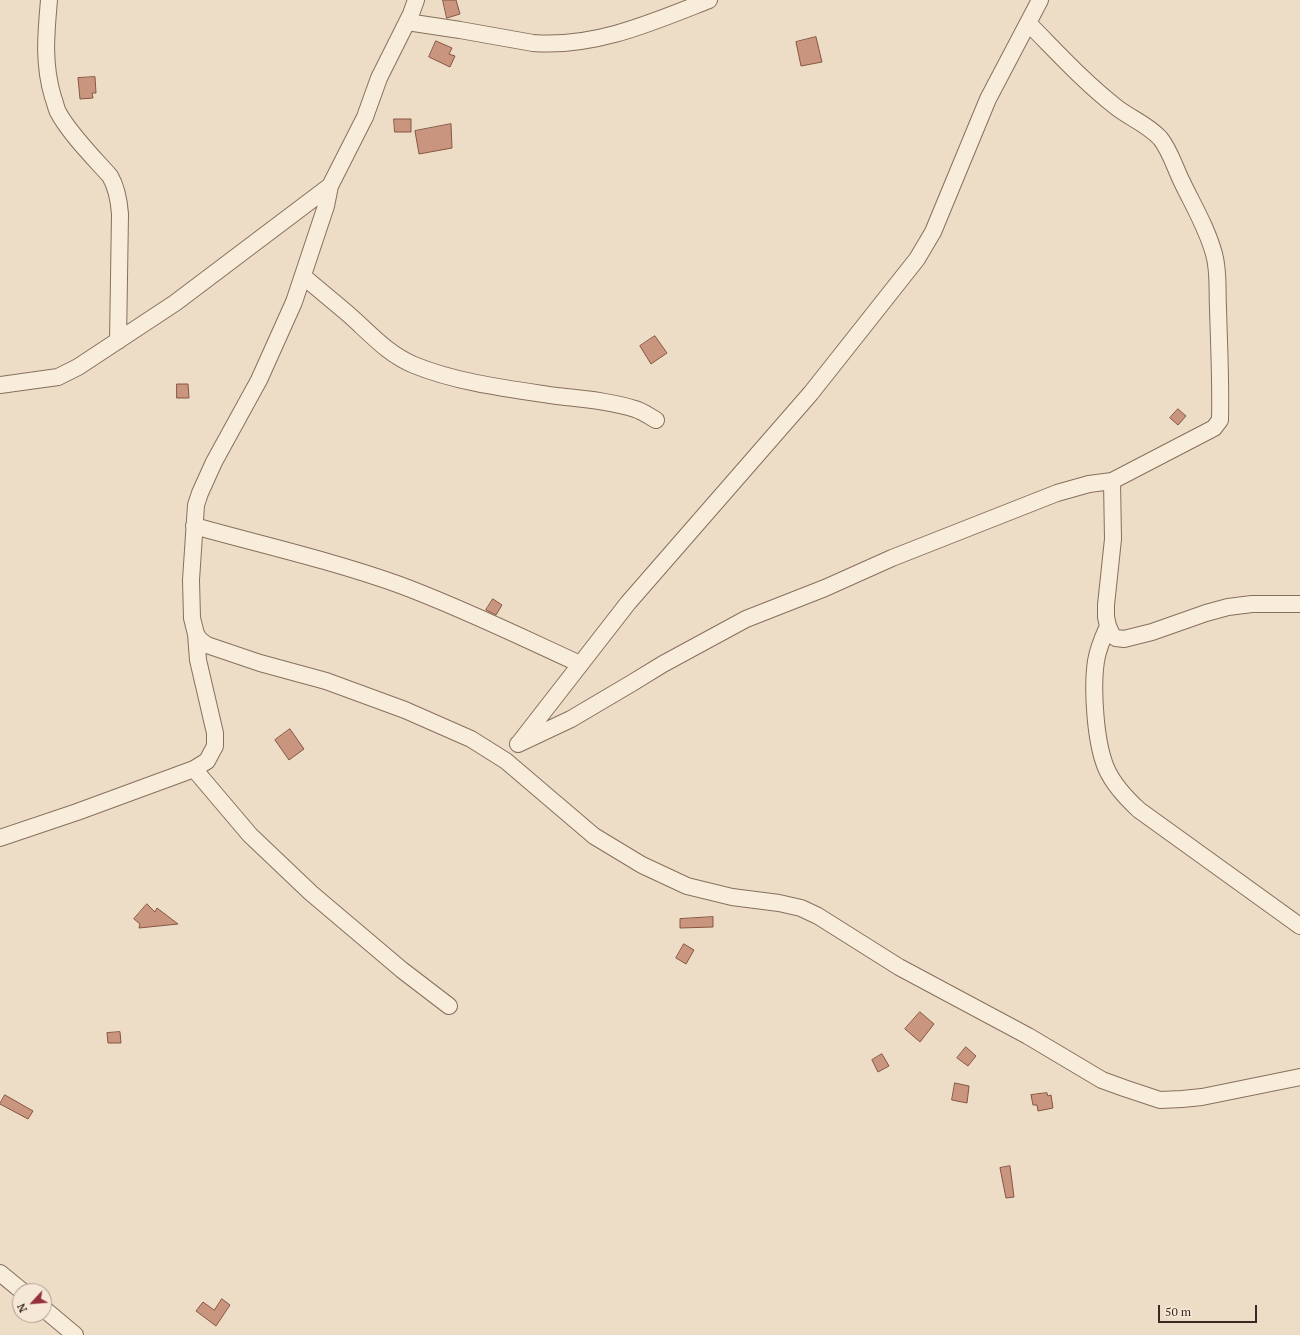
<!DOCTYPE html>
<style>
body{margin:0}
#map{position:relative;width:1300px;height:1335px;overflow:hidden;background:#edddc7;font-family:"PT Serif",serif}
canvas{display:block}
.north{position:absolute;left:12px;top:1283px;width:40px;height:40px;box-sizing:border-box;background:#f5e8d6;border:1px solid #aa9c8d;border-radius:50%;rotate:244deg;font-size:11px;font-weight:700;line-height:16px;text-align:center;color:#392920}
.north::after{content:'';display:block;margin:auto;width:14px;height:18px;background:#952f3b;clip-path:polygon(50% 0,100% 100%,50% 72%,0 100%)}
.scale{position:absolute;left:1158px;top:1305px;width:99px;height:18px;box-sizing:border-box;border:2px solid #392920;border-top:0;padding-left:5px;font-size:12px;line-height:14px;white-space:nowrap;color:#392920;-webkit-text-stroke:3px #f5e8d6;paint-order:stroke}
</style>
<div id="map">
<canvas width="1300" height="1335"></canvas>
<div class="north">N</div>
<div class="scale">50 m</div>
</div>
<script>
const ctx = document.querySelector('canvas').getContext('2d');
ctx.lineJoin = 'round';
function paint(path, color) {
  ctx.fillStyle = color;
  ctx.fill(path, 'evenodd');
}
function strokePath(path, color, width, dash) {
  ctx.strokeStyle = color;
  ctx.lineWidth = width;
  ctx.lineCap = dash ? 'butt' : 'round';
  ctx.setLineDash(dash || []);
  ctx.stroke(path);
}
const building = new Path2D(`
 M443,0H456L460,14L447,18Z
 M816,37L822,62L801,66L796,42Z
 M436,41L452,48L449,54L455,56L450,67L429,57Z
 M95,77L96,93H92L93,98L80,99L78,78Z
 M394,119H411V132H395Z
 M451,124L452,148L419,154L415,131Z
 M655,336L667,353L651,364L640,346Z
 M177,384H188L189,398H177Z
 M1178,409L1186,416L1178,425L1170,418Z
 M493,599L502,605L496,615L486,610Z
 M290,729L304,749L289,760L275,740Z
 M147,904L155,912L157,908L178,924L139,928L140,924L134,919Z
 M713,917V927L680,928V919Z
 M684,944L694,950L686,964L676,958Z
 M920,1012L934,1024L920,1042L905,1029Z
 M120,1032L121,1043H108L107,1033Z
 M966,1047L976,1056L968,1066L957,1058Z
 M882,1054L889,1066L878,1072L872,1060Z
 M955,1083L969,1086L967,1103L952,1100Z
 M1047,1093L1048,1096L1051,1095L1053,1108L1038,1111L1037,1105H1033L1031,1095Z
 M5,1095L33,1111L28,1119L0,1104Z
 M1010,1166L1014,1197L1006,1198L1000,1168Z
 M222,1299L230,1305L216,1326L196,1311L203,1302L214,1310Z`);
paint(building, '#ca957e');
strokePath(building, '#875643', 1);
const street = new Path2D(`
 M49,0C46,34 43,64 53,97C55,102 56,108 58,112C69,133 94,158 110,176C117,188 119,200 120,214L118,341
 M407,22L460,30L533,43C595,48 653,22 709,0
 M330,186L326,206L294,302L259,380L214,462L200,493L196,505L191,580L192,618L196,634L200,640L207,645L260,663L326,681L405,710L471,739L506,761L594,836L642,865L687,886L732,897L779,903L801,908L818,916L899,967L1028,1036L1102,1080L1124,1088L1160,1100L1182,1099L1202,1097L1300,1077
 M303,276C318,289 333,301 347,313C369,332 387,354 414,365C458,383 510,389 557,396C583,399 610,401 635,409C642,411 649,416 656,420
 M0,385L58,377L78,367L175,303L330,186L365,117L379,78L411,14L416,0
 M1112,481L1113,539L1106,605V617L1108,626L1112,635L1116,638L1124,639L1152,632L1206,613L1228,607L1252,604H1300
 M194,526C263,545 333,561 400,585C462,608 521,637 580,664
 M1108,626C1103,637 1098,648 1096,661C1092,688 1095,744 1107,770C1114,785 1126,798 1139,810L1300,926
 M520,742L628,603L811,393L917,259L933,232L988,99L1040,0
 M518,744L571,719L632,683L663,664L746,619L825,588L892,558L1057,493L1089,484L1112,481L1214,428L1220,420C1221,383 1219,345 1218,308C1217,290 1219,271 1214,254C1207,228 1193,205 1182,182C1175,168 1170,150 1160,138C1147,124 1130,118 1116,107C1084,82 1057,52 1028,23
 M194,769L250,835L311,893L402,970L449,1006
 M0,838L77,812L194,769L207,761L215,746V733L198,660L196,634
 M0,1273L22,1291
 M44,1309L75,1335`);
strokePath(street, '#886f5d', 18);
strokePath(street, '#f8ecda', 16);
</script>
